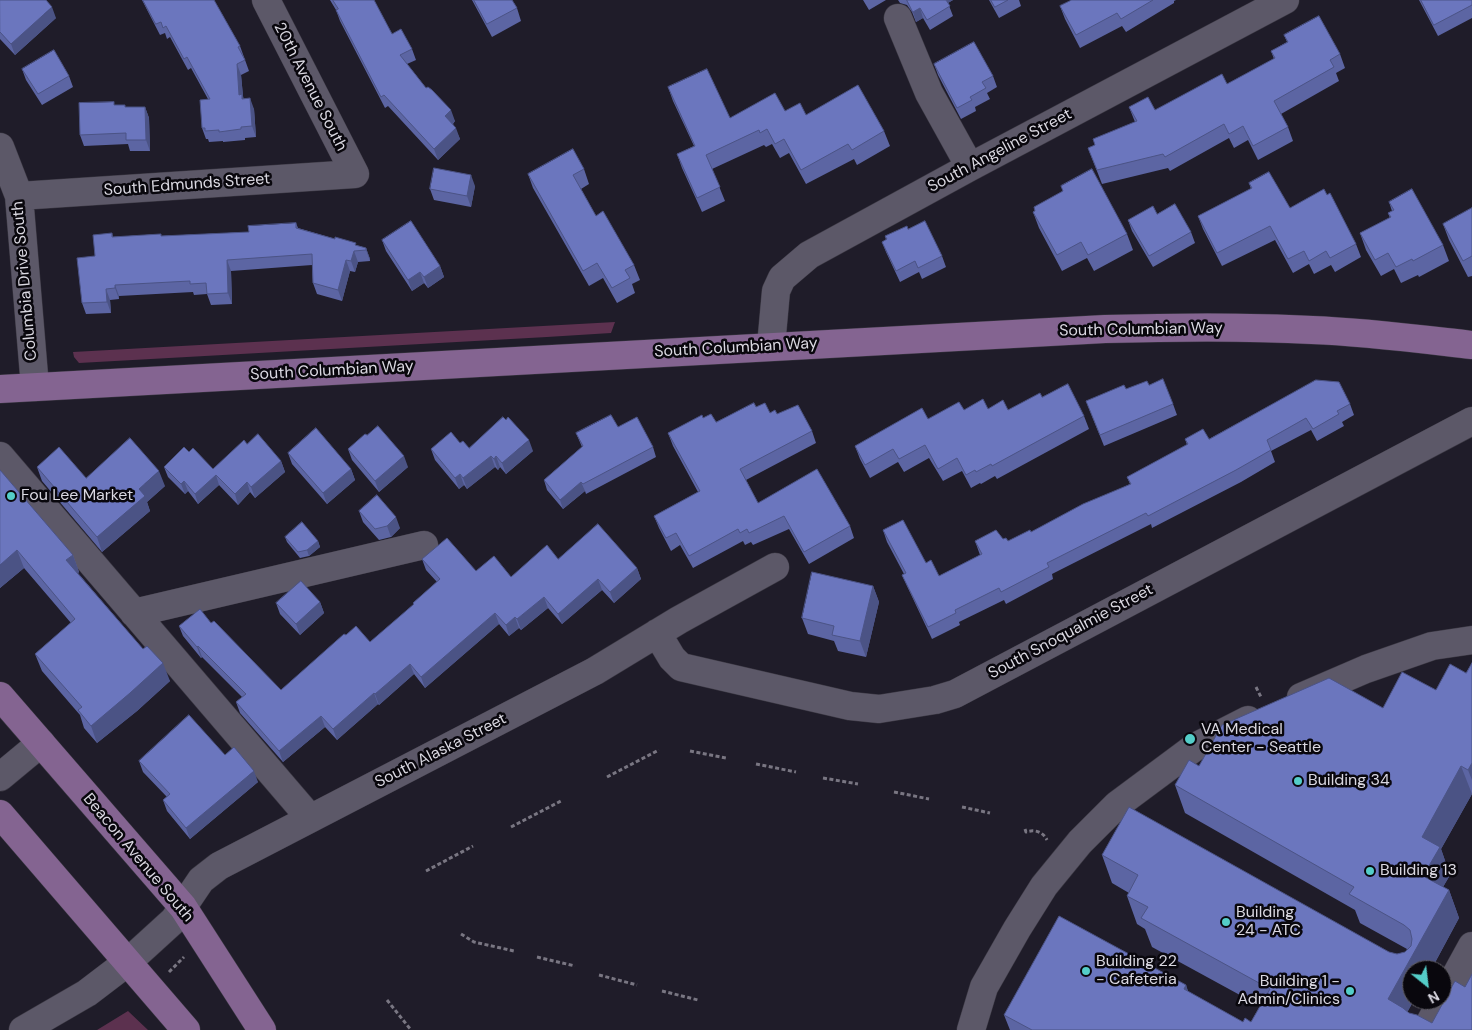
<!DOCTYPE html>
<style>
body{margin:0}
#map{position:relative;width:1472px;height:1030px;overflow:hidden;background:#1f1c29;font-family:"DM Sans",sans-serif}
canvas{display:block}
.north{position:absolute;left:1402px;top:960px;width:50px;height:50px;box-sizing:border-box;background:#09070d;border:1px solid #5d5b62;border-radius:50%;rotate:151deg;font-size:14px;font-weight:700;line-height:20px;text-align:center;color:#dad8e1}
.north::after{content:'';display:block;margin:auto;width:18px;height:22px;background:#54cdc8;clip-path:polygon(50% 0,100% 100%,50% 72%,0 100%)}
</style>
<div id="map">
<canvas width="1472" height="1030"></canvas>
<div class="north">N</div>
</div>
<script>
const ctx = document.querySelector('canvas').getContext('2d');
ctx.lineJoin = 'round';
function paint(path, color) {
  ctx.fillStyle = color;
  ctx.fill(path, 'evenodd');
}
function strokePath(path, color, width, dash) {
  ctx.strokeStyle = color;
  ctx.lineWidth = width;
  ctx.lineCap = dash ? 'butt' : 'round';
  ctx.setLineDash(dash || []);
  ctx.stroke(path);
}
function write(font, color, halo, rows, align = 'center') {
  ctx.font = font + ' "DM Sans",sans-serif';
  ctx.lineWidth = 5;
  ctx.setLineDash([]);
  ctx.textBaseline = 'middle';
  ctx.strokeStyle = halo;
  ctx.fillStyle = color;
  for (const [text, x, y, turn = 0] of rows) {
    ctx.save();
    ctx.translate(x, y);
    ctx.rotate((+turn || 0) * Math.PI / 180);
    ctx.textAlign = isNaN(turn) ? turn : align;
    if (halo) ctx.strokeText(text, 0, 0);
    ctx.fillText(text, 0, 0);
    ctx.restore();
  }
}
paint(new Path2D(`
 M615,322L611,333L547,337L79,363L74,357L73,352Z
 M128,1011L148,1030H97Z`), '#5c314f');
const minor = new Path2D(`
 M898,18L929,93L970,167
 M0,147L19,196L35,387
 M19,196L355,174L266,0
 M771,346L776,291L782,278L809,255L970,167L1285,0
 M0,456L310,818
 M134,613L424,545
 M657,633L672,658L681,667L850,706L879,709L935,700L955,694L1472,421
 M1301,697L1366,669L1432,646L1472,640
 M0,777L41,743
 M1427,1028L1472,946
 M23,1030L87,993L129,961L174,920L201,880L219,866L595,671L679,620L775,567
 M971,1030L984,987L1017,929L1044,886L1080,842L1117,805L1195,747L1248,720`);
const major = new Path2D(`
 M0,389L1105,329C1174,327 1243,326 1312,330C1366,332 1419,339 1472,345
 M0,696L183,907L262,1030
 M0,814L186,1030`);
strokePath(minor, '#3b3843', 29);
strokePath(major, '#3b3843', 29);
strokePath(new Path2D(`
 M1256,687L1261,697
 M690,751L726,758
 M756,764L796,772
 M607,777L659,750
 M823,778L858,784
 M894,792L929,799
 M962,807L990,813
 M511,827L561,801
 M1025,829L1026,832C1035,829 1043,832 1047,840
 M426,871L473,846
 M461,934L474,942L514,951
 M537,957L575,966
 M169,972L184,957
 M599,975L637,985
 M662,991L698,1000
 M387,1000L411,1030`), '#797682', 3, [4, 2.5]);
strokePath(minor, '#5c5868', 28);
strokePath(major, '#846491', 28);
paint(new Path2D(`
 M0,0L56,18L15,55L0,39Z
 M142,0H214L240,46L249,71L241,75L243,96V99L254,109L256,137L245,138V140L223,142V141L209,142L208,139H206L202,128L208,99L191,68L188,70L170,37L167,39L165,33L160,35Z
 M330,0H374L392,34L412,49L416,60L407,64L426,88L455,121L453,124L460,139L438,160L388,106L385,108L340,21L336,10Z
 M472,0H512L517,8L521,21L492,37Z
 M863,0H886L869,10Z
 M898,0H953L948,3L953,16L930,30L923,18L916,22L912,12L907,5L900,3Z
 M989,0H1019L1021,6L999,18Z
 M1072,0H1176L1174,1V3L1126,32L1122,26L1080,48L1065,19L1060,6Z
 M1419,0H1472V18L1438,36Z
 M1284,35L1340,54L1345,68L1336,73L1339,81L1281,114L1288,127L1293,141L1258,160L1248,140L1234,148L1229,138L1170,171L1168,168L1102,184L1088,148L1095,145L1135,122L1129,107L1155,110L1227,84L1274,59L1271,51L1287,42Z
 M934,64L993,76L997,87L987,93L990,99L975,107L976,111L961,119L938,75Z
 M22,69L69,76L73,87L42,105L26,80Z
 M668,87L730,118L785,111L806,115L884,131L890,146L857,165L854,159L806,184L789,153L780,158L772,144L766,147L764,145L712,169L725,201L702,212L682,168L677,154L694,146L673,101Z
 M115,105L126,107H145L149,118L150,151H130L128,144L84,146L80,135Z
 M584,169L589,184L581,189L596,216L634,265L640,280L632,284L635,293L617,303L603,278L589,286L533,188L528,174Z
 M1249,183L1290,208L1327,195L1356,244L1361,257L1335,272L1331,265L1314,274L1309,264L1293,273L1275,240L1222,266L1203,229L1198,216L1251,189Z
 M475,186L471,207L434,200L430,189Z
 M1061,186L1127,234L1133,250L1094,271L1087,258L1062,271L1039,228L1033,212L1063,191Z
 M1389,202L1443,245L1449,261L1419,277L1418,275L1401,283L1394,269L1381,276L1366,250L1360,233L1390,218L1388,213L1392,211Z
 M1472,208V276L1468,277L1449,240L1443,224Z
 M1157,214L1191,232L1195,243L1153,267L1132,231L1128,220Z
 M296,223L298,228L366,248L370,259V261L358,262L355,272L350,271L342,301L317,294L313,283L312,265L231,271L232,304L211,305L207,294L194,295L193,292L119,296V299L110,300L111,313L86,314L82,303L95,256L112,233L113,237L161,234V236L249,232Z
 M908,229L942,256L946,267L922,279L919,272L900,282L886,252L882,242L886,240L885,236Z
 M382,240L440,266L444,277L428,288L424,283L412,291L386,251Z
 M1149,385L1173,404L1177,415L1104,446L1086,401L1126,389Z
 M1042,397L1084,416L1089,429L997,479L995,476L981,484L980,483L971,488L962,471L943,481L929,458L904,472L898,462L870,478L860,459L855,446L928,419L964,410L988,409L1008,410Z
 M1350,404L1354,415L1342,422L1344,426L1317,441L1311,430L1271,451L1275,462L1241,482L1152,528L1151,524L1052,574L1053,579L1006,604L1004,600L959,622L960,625L932,639L907,586L902,575L904,574L887,542L883,530L926,563L939,576L980,555L975,541L1003,539L1008,541L1031,532L1130,484L1127,477L1187,445L1185,439H1209Z
 M756,407L770,413L777,414L812,431L816,443L746,480L758,503L850,526L854,538L809,564L789,529L753,545L751,542L745,545L743,541L693,568L680,545L671,551L659,528L654,516L698,492L673,446L668,433L703,418L716,422Z
 M618,427L653,447L656,457L586,494L585,491L563,509L547,490L544,480L582,447L576,433Z
 M460,443L469,448L533,451L506,474L500,467L498,470L495,467L467,489L464,485L459,489L435,460L431,449Z
 M247,444L281,461L285,472L255,498L250,492L238,505L219,485L198,504L188,491L185,494L168,477L164,467L189,452L213,469Z
 M348,449L408,467L379,492L352,460Z
 M288,453L351,469L355,480L327,504L292,464Z
 M37,467L86,478L165,486L147,502L150,511L102,552L42,481Z
 M0,470L73,555L79,572L78,573L170,681L137,711L97,743L84,728L80,715L42,671L35,654L71,623L24,568L0,588Z
 M359,511L400,528L391,537L379,540L363,522Z
 M285,537L318,541L320,547L309,556L300,558L287,542Z
 M422,559L476,571L511,577L558,559L637,568L641,579L614,603L602,590L562,624L548,608L521,630L519,628L509,636L499,624L425,688L414,674L379,705L378,704L337,740L325,727L283,762L240,713L236,702L242,697L202,657L201,658L183,636L179,626L211,623L281,690L346,635L370,642L414,605L413,603L437,582L426,570Z
 M873,586L879,602L866,657L838,651L834,641L808,634L802,618Z
 M320,602L324,613L300,635L280,614L276,603Z
 M1472,663V794L1441,849L1450,875L1443,887L1449,890L1459,918L1431,970H1412L1414,1000L1407,1012L1409,1013L1432,1023L1472,1030H1010L1004,1015L1186,985L1188,992L1243,1022H1251L1260,1006L1152,947L1145,929L1137,924L1127,896L1129,893L1112,883L1102,855L1389,952L1397,954L1405,952L1407,949L1360,923L1355,910L1185,813L1175,785L1199,766L1383,708L1436,690L1466,673Z
 M225,755L258,782L190,839L167,811L163,800L167,797L143,772L139,761Z`), '#5c65a3');
paint(new Path2D(`
 M945,0H953L946,4Z
 M52,7L56,18L15,55L11,44Z
 M920,8L923,18L916,22L913,12Z
 M237,64L241,75L243,96L246,105L239,95Z
 M250,98L254,109L256,137L252,126Z
 M145,107L149,118L150,151L146,140Z
 M451,110L455,121L449,127L445,116Z
 M456,128L460,139L438,160L434,149Z
 M471,175L475,186L471,207L467,196Z
 M366,248L370,259V261L366,250Z
 M354,251L358,262L355,272L351,261Z
 M227,260L231,271L232,304L228,293Z
 M346,260L350,271L342,301L338,290Z
 M440,266L444,277L428,288L424,277Z
 M420,272L424,283L412,291L408,280Z
 M115,285L119,296V299L115,288Z
 M106,289L110,300L111,313L107,302Z
 M529,440L533,451L506,474L502,463Z
 M404,456L408,467L379,492L375,481Z
 M491,456L495,467L467,489L463,478Z
 M496,456L500,467L498,470L494,459Z
 M281,461L285,472L255,498L251,487Z
 M351,469L355,480L327,504L323,493Z
 M159,471L165,486L147,502L150,511L102,552L97,537L139,489Z
 M460,474L464,485L459,489L455,478Z
 M216,475L219,485L198,504L195,494Z
 M184,481L188,491L185,494L181,484Z
 M247,482L250,492L238,505L235,494Z
 M581,482L585,491L563,509L560,500Z
 M396,517L400,528L391,537L387,526Z
 M318,541L320,547L309,556L307,550Z
 M17,550L24,568L0,588V565Z
 M73,555L79,572L73,578L66,560Z
 M637,568L641,579L614,603L610,592Z
 M598,579L602,590L562,624L558,614Z
 M873,586L879,602L866,657L860,641Z
 M544,597L548,608L521,630L517,619Z
 M320,602L324,613L300,635L296,624Z
 M495,613L499,624L425,688L421,677Z
 M515,617L519,628L509,636L506,625Z
 M198,646L202,657L201,658L197,647Z
 M163,663L170,681L137,711L97,743L91,726Z
 M410,664L414,674L379,705L375,694Z
 M374,693L378,704L337,740L333,729Z
 M321,716L325,727L283,762L279,751Z
 M1472,763V780L1468,770Z
 M1461,766L1472,794L1441,849L1450,875L1433,904L1423,876L1422,837Z
 M254,771L258,782L190,839L186,828Z
 M1449,890L1459,918L1431,970H1412V1000H1414L1399,1028L1388,999Z
 M1186,985L1196,1014L1184,989Z`), '#4b5385');
const building = new Path2D(`
 M0,0H46L52,7L11,44L0,32Z
 M143,0H214L240,46L238,47L245,60L237,64L239,95L242,94V99L250,98L252,126L241,127V129L219,132V130L205,131V128H202L200,100L210,99L187,57L184,59L166,26L163,28L161,22L156,24Z
 M333,0H374L392,34L401,29L412,49L400,55L426,88L428,87L432,90L451,110L445,116L456,128L434,149L384,95L381,97L336,10L338,9Z
 M474,0H512L517,8L487,24Z
 M907,0H946L950,6L927,20L920,8L913,12Z
 M991,0H1008L995,7Z
 M1072,0H1153L1121,19L1117,13L1076,35L1060,6Z
 M1421,0H1472V5L1434,25Z
 M1319,16L1340,54L1330,60L1334,67L1274,101L1288,127L1253,146L1243,126L1229,134L1224,124L1165,157L1163,154L1097,170L1088,148L1095,145L1093,139L1137,121L1129,107L1148,97L1155,110L1222,74L1227,84L1275,58L1271,51L1288,42L1284,35Z
 M974,42L993,76L982,82L986,88L970,97L972,100L957,108L934,64Z
 M54,50L69,76L38,94L22,69Z
 M707,69L730,118L775,93L785,111L800,103L806,115L858,85L884,131L852,150L848,144L801,170L784,139L775,144L767,129L760,133L759,130L706,155L720,187L697,198L677,154L695,146L668,87Z
 M114,102V105H125V107H145L146,140H126V133L80,135L79,103Z
 M573,149L584,169L573,175L596,216L603,211L634,265L625,270L630,278L612,288L597,263L583,271L528,174Z
 M434,168L471,175L467,196L430,189Z
 M1092,169L1127,234L1088,255L1081,242L1057,255L1033,212L1035,211L1034,207L1063,191L1061,186Z
 M1269,172L1290,208L1324,189L1327,195L1330,193L1356,244L1330,258L1326,251L1309,261L1304,251L1288,259L1270,226L1217,253L1198,216L1252,188L1249,183Z
 M1412,189L1443,245L1413,261L1412,259L1396,267L1388,253L1375,260L1360,233L1391,217L1388,213L1394,210L1389,202Z
 M1175,204L1191,232L1149,256L1128,220L1153,206L1157,214Z
 M1472,208V256L1463,261L1443,224Z
 M411,221L440,266L424,277L420,272L408,280L382,240Z
 M925,221L942,256L918,268L915,261L896,271L882,242L887,239L885,236L907,226L908,229Z
 M296,223V228L335,239V237L356,243L355,245L366,248V250L354,251L351,261L346,260L338,290L313,283L312,254L227,260L228,293L207,294L206,283L190,284V281L115,285V288L106,289L107,302L82,303L77,258L95,256L93,235L112,233V237L161,234V236L249,232L248,226Z
 M1163,379L1173,404L1100,435L1086,401L1124,385L1126,389L1147,381L1149,385Z
 M1316,380L1339,382L1350,404L1337,411L1339,414L1313,429L1306,418L1267,440L1271,450L1236,470L1148,516L1146,513L1047,563L1049,567L1001,592L999,588L955,610L956,613L928,627L902,575L906,573L883,530L903,520L926,563L931,560L939,576L982,554L975,541L996,530L1003,539L1006,538L1008,541L1030,530L1031,532L1083,504L1131,484L1127,477L1188,444L1185,439L1203,429L1209,439Z
 M1068,384L1084,416L992,466L991,464L976,472L975,470L966,475L957,458L938,469L925,445L899,459L893,449L865,465L855,446L922,408L928,419L959,402L964,410L983,399L988,409L1003,400L1008,410L1040,393L1042,397Z
 M754,403L756,407L765,403L770,413L775,410L777,414L798,405L812,431L740,469L758,503L817,469L850,526L804,552L784,516L749,533L747,529L740,533L738,529L689,556L676,533L666,538L654,516L700,491L668,433L702,415L703,418L711,414L716,422Z
 M611,415L618,427L637,417L653,447L583,484L581,482L560,500L544,480L583,446L576,433Z
 M503,417L506,420L508,417L529,440L502,463L496,456L494,459L491,456L463,478L460,474L455,478L431,449L451,432L460,443L463,441L469,448Z
 M378,426L404,456L375,481L348,449L365,434L367,435Z
 M316,428L351,469L323,493L288,453Z
 M258,434L281,461L251,487L247,482L235,494L216,475L195,494L184,481L181,484L164,467L184,447L189,452L193,448L213,469L244,440L247,444Z
 M130,438L159,471L139,489L145,496L97,537L37,467L59,447L86,478Z
 M0,470L73,555L66,560L143,649L147,646L163,663L130,693L91,726L78,710L82,707L35,654L75,619L17,550L0,565Z
 M377,495L396,517L387,526L375,529L359,511Z
 M302,522L318,541L307,550L298,552L285,537Z
 M598,524L637,568L610,592L598,579L558,614L544,597L517,619L515,617L506,625L495,613L421,677L410,664L375,694L374,693L333,729L321,716L279,751L236,702L246,694L198,646L197,647L179,626L200,609L211,623L214,621L281,690L344,634L346,635L356,626L370,642L414,604L413,603L440,579L422,559L447,538L476,571L494,556L511,577L547,545L558,559Z
 M812,572L873,586L860,641L832,635L834,626L802,618Z
 M301,581L320,602L296,624L276,603Z
 M1472,663V763L1468,770L1461,766L1422,837L1440,847L1423,876L1449,890L1388,999L1403,1008L1409,1013L1417,1015L1432,1023L1455,981L1465,987L1472,974V1030H1032L1004,1015L1059,916L1186,985L1184,989L1243,1022L1245,1018L1251,1022L1270,989L1141,918L1148,907L1127,896L1138,875L1102,855L1129,807L1389,952L1397,954L1405,952L1411,946L1412,939L1410,930L1404,925L1349,894L1354,887L1175,785L1189,760L1199,766L1222,725L1329,678L1383,708L1402,672L1436,690L1450,664L1466,673Z
 M189,715L225,755L234,747L254,771L186,828L163,800L170,794L139,761Z`);
paint(building, '#6b76be');
strokePath(building, '#4b5385', 1);
for (const [x, y, r, color] of [
 [11,496,5,"#54cdc8"],
 [1190,739,6,"#54cdc8"],
 [1298,781,5,"#54cdc8"],
 [1370,871,5,"#54cdc8"],
 [1226,922,5,"#54cdc8"],
 [1086,971,5,"#54cdc8"],
 [1350,991,5,"#54cdc8"]
]) {
  const dot = new Path2D();
  dot.arc(x, y, r, 0, 2 * Math.PI);
  ctx.fillStyle = color;
  ctx.fill(dot);
  strokePath(dot, '#09070d', 2);
}
write('16px', '#dad8e1', '#09070d', [
 ["20th Avenue South",310,87,63],
 ["South Angeline Street",1000,151,-28],
 ["South Edmunds Street",187,185,-4],
 ["Columbia Drive South",25,281,-95],
 ["South Columbian Way",1141,330,-1],
 ["South Columbian Way",736,348,-3],
 ["South Columbian Way",332,371,-3],
 ["South Snoqualmie Street",1071,632,-28],
 ["South Alaska Street",441,751,-27],
 ["Beacon Avenue South",138,858,50]
]);
write('16px', '#dad8e1', '#09070d', [
 ["Fou Lee Market",21,496],
 ["VA Medical",1201,730],
 ["Center - Seattle",1201,748],
 ["Building 34",1308,781],
 ["Building 13",1380,871],
 ["Building",1236,913],
 ["24 - ATC",1236,931],
 ["Building 22",1096,962],
 ["- Cafeteria",1096,980],
 ["Building 1 -",1340,982,"right"],
 ["Admin/Clinics",1340,1000,"right"]
], 'left');
</script>
